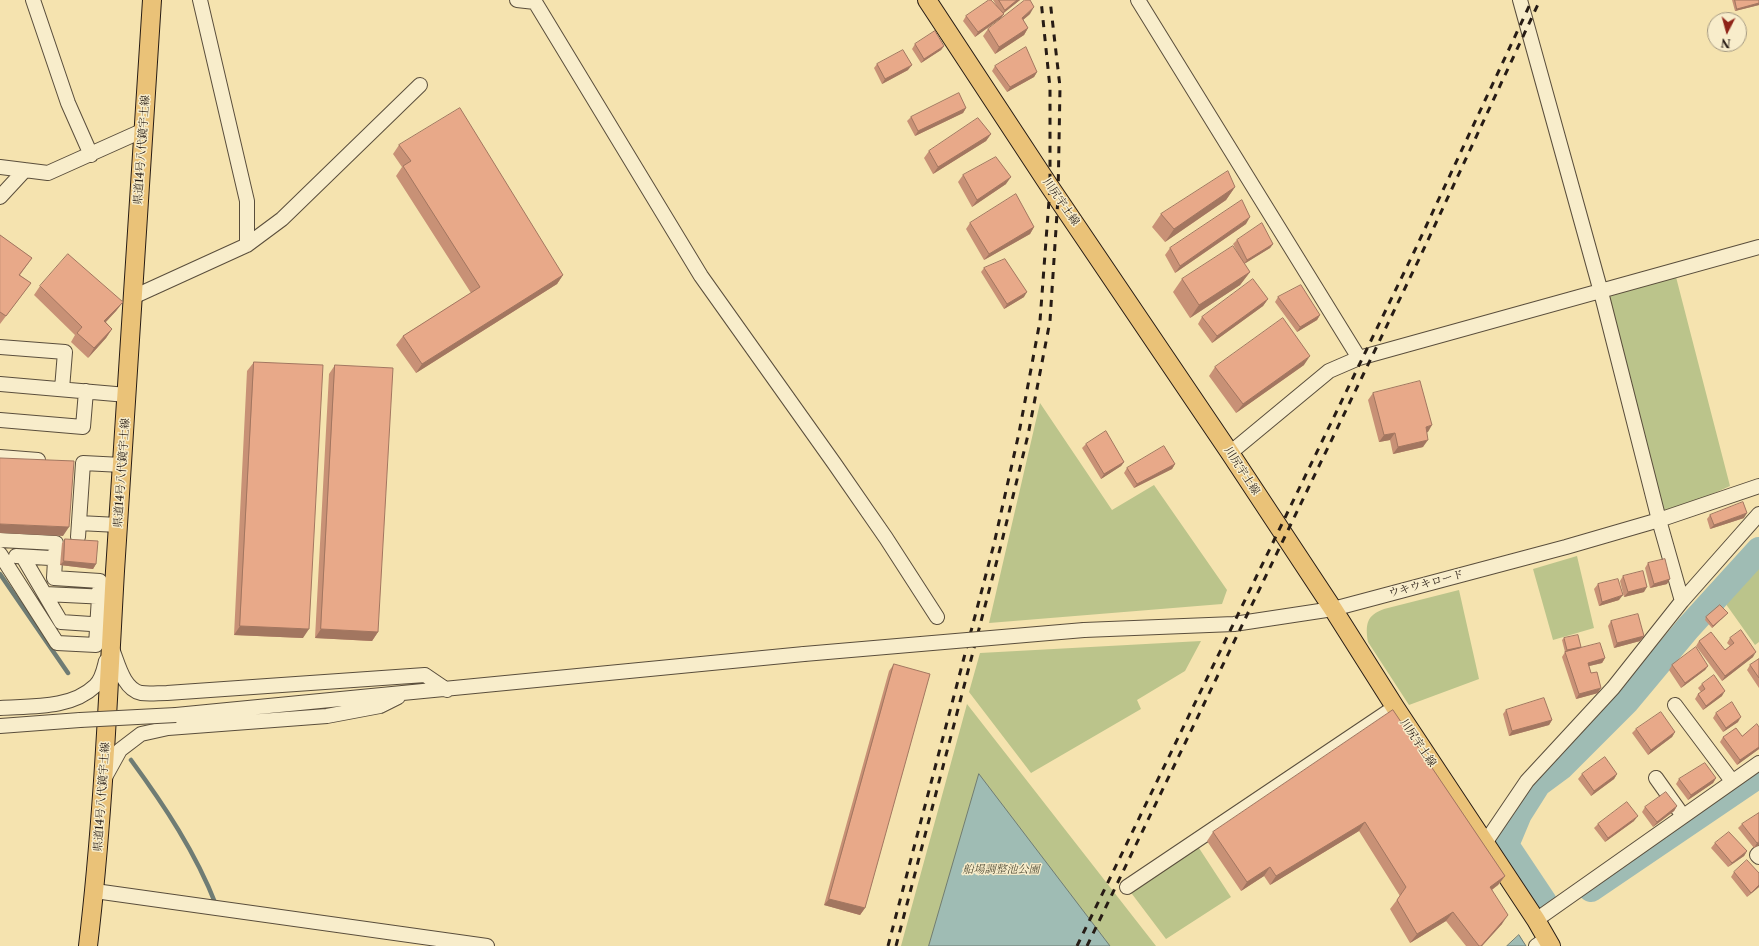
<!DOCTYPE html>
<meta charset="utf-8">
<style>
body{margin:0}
#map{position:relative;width:1759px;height:946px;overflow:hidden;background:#f5e3af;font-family:"Libre Caslon Text",serif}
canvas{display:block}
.north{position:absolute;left:1707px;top:12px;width:40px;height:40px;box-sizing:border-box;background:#f8edcb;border:1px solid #a49982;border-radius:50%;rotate:186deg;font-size:11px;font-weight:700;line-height:16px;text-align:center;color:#271c15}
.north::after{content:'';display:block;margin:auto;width:14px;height:18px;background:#8f2418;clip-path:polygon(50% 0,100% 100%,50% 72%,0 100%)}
</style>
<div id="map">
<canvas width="1759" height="946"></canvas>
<div class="north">N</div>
</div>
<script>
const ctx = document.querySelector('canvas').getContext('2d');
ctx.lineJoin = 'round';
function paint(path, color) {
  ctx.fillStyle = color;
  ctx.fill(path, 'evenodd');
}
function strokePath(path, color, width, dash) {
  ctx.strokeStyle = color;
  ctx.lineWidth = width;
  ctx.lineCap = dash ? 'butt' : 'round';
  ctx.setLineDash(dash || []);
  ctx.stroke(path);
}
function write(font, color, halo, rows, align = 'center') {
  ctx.font = font + ' "Libre Caslon Text","Noto Serif JP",serif';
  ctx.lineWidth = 3;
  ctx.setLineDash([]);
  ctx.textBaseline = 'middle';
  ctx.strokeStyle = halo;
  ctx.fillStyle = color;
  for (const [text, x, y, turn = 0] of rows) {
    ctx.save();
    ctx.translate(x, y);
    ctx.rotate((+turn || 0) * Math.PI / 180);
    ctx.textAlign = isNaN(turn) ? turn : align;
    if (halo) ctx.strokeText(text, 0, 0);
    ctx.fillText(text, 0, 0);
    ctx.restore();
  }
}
paint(new Path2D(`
 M1676,277L1730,486L1697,501L1661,511L1608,296Z
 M1040,403L1112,510L1154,485L1227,590L1222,604L989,623Z
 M1577,556L1594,628L1553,640L1533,569Z
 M1759,562V642L1755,645L1723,600Z
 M1459,590L1479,679L1409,705L1368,642C1365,624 1367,615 1384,609Z
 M1201,641L1185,671L1137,700L1141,709L1031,773L969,692L980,653Z
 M967,704L1156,946H901Z
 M1197,845L1231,897L1166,939L1129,890Z`), '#bbc48b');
const water = new Path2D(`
 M979,774L1110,946H929Z
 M1519,935L1526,946H1507Z`);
paint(water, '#9fbcb4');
strokePath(water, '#6f7c74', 1);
strokePath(new Path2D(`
 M0,574L68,673
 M131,760C164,805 196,853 216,905`), '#6f7c74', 4.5);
strokePath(new Path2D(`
 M1591,889L1759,775
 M1544,902L1506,845L1519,814L1538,784L1561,767L1627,701L1688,628L1759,550`), '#9fbcb4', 26);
const minor = new Path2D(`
 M33,0L68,103L91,155
 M200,0L247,201V245
 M517,0L535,2L701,276L834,463L886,538L937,617
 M1138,0L1359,358
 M1520,0L1601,292L1659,520L1682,601
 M0,167L48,173L144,130
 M0,197L25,170
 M133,297L247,245L282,219L420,85
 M0,347L65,352L62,389
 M0,384L127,395
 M0,420L83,427L86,391
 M1230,453L1329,371L1359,358L1759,247
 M0,457L38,460
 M79,523L118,525
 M78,537L83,463L122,465
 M0,540L56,543L54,578L100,581L96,645L57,643L0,554
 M16,556L50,558
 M23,557L61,622L106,625
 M45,594L107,597
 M1084,630L1234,624L1333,609L1566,547L1659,520L1759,486
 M112,649C118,663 123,689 141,693C149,694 158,693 167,693L425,675L447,690
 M1675,705L1732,781
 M0,708C31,706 71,709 95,686C102,680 104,669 106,661
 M176,715L804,654
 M0,726L80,720
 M1656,778L1683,816
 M104,779L120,750L141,734L168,728L327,716L380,706L398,697
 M1485,843L1527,781L1613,688L1682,601L1759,514
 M1759,853L1757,855L1759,857
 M1127,887L1395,707
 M95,891L487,946
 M1536,920L1759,763
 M1536,946L1546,939`);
const major = new Path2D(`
 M927,0L1050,187L1230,453L1333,609L1395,707L1536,920L1551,946
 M88,946C103,821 108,696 115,571C127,380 140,190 152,0`);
strokePath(minor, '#5a4e3c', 16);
strokePath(major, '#271c15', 20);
strokePath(minor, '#f8edcb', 14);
strokePath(major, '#eac278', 18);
strokePath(new Path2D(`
 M888,946L994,544L1019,433L1040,321L1050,187V88L1041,0
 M896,946L1001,545L1028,435L1050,321L1058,198L1060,87L1050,0
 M1077,946L1414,252L1532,0
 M1087,946L1421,255L1540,0`), '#271c15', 3, [7, 7]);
const minorBridge = new Path2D(`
 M804,654L1084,630
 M80,720L176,715`);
strokePath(minorBridge, '#5a4e3c', 16, []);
strokePath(minorBridge, '#f8edcb', 14);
paint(new Path2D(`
 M993,0H1020L1004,13V14L1001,18L975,37L963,21L966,16L996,5Z
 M1732,0H1759V5L1735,11Z
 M1030,14L1023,20L1028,28L1024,35L995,54L983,36L988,29Z
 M915,44L944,46L941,50L921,63L912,49Z
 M877,64L908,70L882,84L874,68Z
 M995,66L1037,72L1034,77L1007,92L992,71Z
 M966,108L963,113L915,136L907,121L911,117Z
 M991,134L986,141L933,174L924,158L929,151Z
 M399,145L563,275L557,284L416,373L396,345L403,336L471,293L396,176L402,167L393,154Z
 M963,175L1006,184L972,207L958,182Z
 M1235,187L1226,200L1165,242L1152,227L1161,214Z
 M970,223L1034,227L1030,234L984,260L966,229Z
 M1246,224L1175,273L1165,255L1170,248Z
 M0,235L32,258L20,275L31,283L0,324Z
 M1237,240L1273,244L1270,248L1244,264L1250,272L1240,285L1190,318L1173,292L1182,279L1239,256L1233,244Z
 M984,268L1024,297L1004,309L981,272Z
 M40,286L123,302L116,311L106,322L112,329L106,338L88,358L71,342L75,335L34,295Z
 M1278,297L1320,315L1317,320L1297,332L1275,302Z
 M1268,299L1263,306L1212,343L1198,324L1202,317Z
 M254,362L303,638L234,635L247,371Z
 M335,365L378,632L372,641L315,638L329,374Z
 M1304,365L1236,413L1209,376L1215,367Z
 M1373,393L1428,432H1426L1423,447L1393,454L1390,440L1379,442L1368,400Z
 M1086,444L1124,462L1121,466L1101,479L1082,448Z
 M1175,464L1172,469L1134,488L1124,473L1127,468Z
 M1710,515L1744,518L1710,529L1707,519Z
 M65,539L96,564L93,569L60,565L62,543Z
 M1648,563L1667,584L1650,588L1645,568Z
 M1623,576L1644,592L1624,597L1620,581Z
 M1598,584L1619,600L1599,606L1594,589Z
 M1728,613L1726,615L1712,628L1705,620L1706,617Z
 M1611,621L1644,636L1640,641L1614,648L1608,626Z
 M1564,638L1580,648L1605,658L1602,663L1589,666L1598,693L1576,699L1562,657L1565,652L1562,640Z
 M1730,638L1753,657L1722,681L1696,646L1699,641L1725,650L1730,646L1727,643Z
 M1759,659V688L1747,670L1750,665Z
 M894,664L865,908L860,915L824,905L889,671Z
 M1672,665L1708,666L1705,670L1681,688L1669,670Z
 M1702,684L1722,696L1703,710L1695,699L1698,694L1701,692L1698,688Z
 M1393,710L1505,876L1498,885L1492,890L1502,924L1482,946H1466L1446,921L1410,943L1390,909L1400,896L1359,831L1270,885L1264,876L1241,891L1207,841L1213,832Z
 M1506,710L1552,720L1549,725L1509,736L1503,714Z
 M1716,713L1738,722L1723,732L1713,718Z
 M1759,727V749L1737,765L1720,742L1723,737L1742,736Z
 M1636,729L1675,732L1672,737L1648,755L1632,733Z
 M1582,774H1617L1614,779L1591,796L1578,779Z
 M1716,778L1713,783L1688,800L1676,784L1679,779Z
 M1677,806L1674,811L1653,827L1642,812L1645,807Z
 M1634,821L1605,842L1594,828L1598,824Z
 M1742,824L1759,845L1754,848L1738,828Z
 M1715,843L1747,851L1744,856L1728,867L1711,848Z
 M1734,872L1759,873V887L1747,897L1731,877Z`), '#c89176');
paint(new Path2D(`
 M1017,0H1020L1002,14L1005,10Z
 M1759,3V5L1735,11L1737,9Z
 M1034,7L1030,14L1017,25L1022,18Z
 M1004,14L1001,18L975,37L978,32Z
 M1028,28L1024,35L995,54L999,47Z
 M944,46L941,50L921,63L924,59Z
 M912,65L908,70L882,84L885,79Z
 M1037,72L1034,77L1007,92L1010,87Z
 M966,108L963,113L915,136L918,131Z
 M991,134L986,141L933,174L938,167Z
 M1011,177L1006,184L972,207L977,200Z
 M1235,187L1226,200L1165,242L1174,229Z
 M1250,217L1246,224L1175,273L1180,266Z
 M1034,227L1030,234L984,260L989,254Z
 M1273,244L1270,248L1244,264L1247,260Z
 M1250,272L1240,285L1190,318L1199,305Z
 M563,275L557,284L416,373L422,364Z
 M1027,292L1024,297L1004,309L1007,304Z
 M1268,299L1263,306L1212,343L1217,336Z
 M123,302L116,311L98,330L104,321Z
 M1320,315L1317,320L1297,332L1300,327Z
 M112,329L106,338L88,358L94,348Z
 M1310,356L1304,365L1236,413L1243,404Z
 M1432,425L1428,432L1421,434L1426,427Z
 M1395,433L1390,440L1379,442L1384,435Z
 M1428,440L1423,447L1393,454L1398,447Z
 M1124,462L1121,466L1101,479L1104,474Z
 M1175,464L1172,469L1134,488L1137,484Z
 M1747,513L1744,518L1710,529L1714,525Z
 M0,524L69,527L63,536L0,533Z
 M64,561L96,564L93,569L60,565Z
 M1670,579L1667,584L1650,588L1654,584Z
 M1647,587L1644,592L1624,597L1628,592Z
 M1623,595L1619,600L1599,606L1602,602Z
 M1728,613L1726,615L1712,628L1713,626Z
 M240,626L309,629L303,638L234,635Z
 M321,629L378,632L372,641L315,638Z
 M1644,636L1640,641L1614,648L1617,643Z
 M1581,647L1579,650L1565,652L1567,650Z
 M1756,652L1753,657L1722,681L1725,676Z
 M1605,658L1602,663L1585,667L1588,663Z
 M1708,666L1705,670L1681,688L1685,683Z
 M1601,688L1598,693L1576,699L1579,694Z
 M1725,691L1722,696L1703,710L1706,706Z
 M1741,717L1738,722L1723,732L1726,728Z
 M1552,720L1549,725L1509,736L1512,731Z
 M1675,732L1672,737L1648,755L1651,750Z
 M1759,747V749L1737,765L1740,760Z
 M1617,774L1614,779L1591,796L1594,791Z
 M1716,778L1713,783L1688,800L1691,795Z
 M1677,806L1674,811L1653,827L1657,822Z
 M1638,816L1634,821L1605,842L1608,838Z
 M1365,822L1359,831L1270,885L1276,876Z
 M1759,842V845L1754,848L1757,843Z
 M1747,851L1744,856L1728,867L1732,863Z
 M1270,867L1264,876L1241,891L1247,882Z
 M1505,876L1498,885L1483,896L1490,887Z
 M1759,885V887L1747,897Z
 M829,899L865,908L860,915L824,905Z
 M1453,912L1446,921L1410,943L1417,934Z
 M1508,915L1502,924L1482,946H1481Z`), '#a27660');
const building = new Path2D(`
 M989,0H991L1004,14L978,32L966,16Z
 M999,0H1017L1005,10Z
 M1025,0H1030L1034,7L1022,18L1028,28L999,47L988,29Z
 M1735,0H1759V3L1737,9Z
 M935,31L944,46L924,59L915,44Z
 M1026,47L1037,72L1010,87L995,66Z
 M903,50L912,65L885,79L877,64Z
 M959,93L966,108L918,131L911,117Z
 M460,108L563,275L422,364L403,336L480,287L403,166L411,161L399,145Z
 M978,118L991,134L938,167L929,151Z
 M996,157L1011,177L977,200L963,175Z
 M1228,171L1235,187L1174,229L1161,214Z
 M1016,194L1034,227L989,254L970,223Z
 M1242,200L1250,217L1180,266L1170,248Z
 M1262,223L1273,244L1247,260L1237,240Z
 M0,235L32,258L19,275L31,283L6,316L0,312Z
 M1233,246L1250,272L1199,305L1182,279Z
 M68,254L123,302L104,321L112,329L94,348L77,333L82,327L40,286Z
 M1005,259L1027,292L1007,304L984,268Z
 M1253,279L1268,299L1217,336L1202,317Z
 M1301,285L1320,315L1300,327L1278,297Z
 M1283,318L1310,356L1243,404L1215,367Z
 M254,362L323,365L309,629L240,626Z
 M335,365L393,368L378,632L321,629Z
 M1420,381L1432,425L1426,427L1428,440L1398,447L1395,433L1384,435L1373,393Z
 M1106,431L1124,462L1104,474L1086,444Z
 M1164,446L1175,464L1137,484L1127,468Z
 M0,458L74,461L69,527L0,524Z
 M1743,502L1747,513L1714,525L1710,515Z
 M65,539L98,541L96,564L64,561Z
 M1665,559L1670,579L1654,584L1648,563Z
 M1643,571L1647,587L1628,592L1623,576Z
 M1618,579L1623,595L1602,602L1598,584Z
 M1720,605L1728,613L1713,626L1706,617Z
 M1638,614L1644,636L1617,643L1611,621Z
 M1741,630L1756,652L1725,676L1699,641L1711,632L1725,650L1734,643L1730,638Z
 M1578,635L1581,647L1567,650L1564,638Z
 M1600,643L1605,658L1588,663L1591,673L1597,672L1601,688L1579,694L1565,652Z
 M1696,647L1708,666L1685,683L1672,665Z
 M1759,659V678L1750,665Z
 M894,664L930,674L865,908L829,899Z
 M1714,675L1725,691L1706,706L1698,694L1705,689L1702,684Z
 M1544,698L1552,720L1512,731L1506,710Z
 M1732,702L1741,717L1726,728L1716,713Z
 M1393,710L1505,876L1490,887L1508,915L1481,946H1479L1453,912L1417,934L1397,900L1406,887L1365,822L1276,876L1270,867L1247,882L1213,832Z
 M1661,712L1675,732L1651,750L1636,729Z
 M1757,724L1759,727V747L1740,760L1723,737L1736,728L1742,736Z
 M1605,757L1617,774L1594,791L1582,774Z
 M1705,763L1716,778L1691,795L1679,779Z
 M1666,792L1677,806L1657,822L1645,807Z
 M1627,802L1638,816L1608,838L1598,824Z
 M1759,813V842L1757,843L1742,824Z
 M1729,832L1747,851L1732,863L1715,843Z
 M1747,860L1759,873V885L1751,893L1734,872Z`);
paint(building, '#e8a989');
strokePath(building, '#a27660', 1);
write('11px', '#271c15', '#f8edcb', [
 ["県道14号八代鏡宇土線",142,150,-86],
 ["川尻宇土線",1061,202,55],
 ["川尻宇土線",1242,471,57],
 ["県道14号八代鏡宇土線",122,473,-86],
 ["ウキウキロード",1426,584,-15],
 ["川尻宇土線",1418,743,56],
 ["県道14号八代鏡宇土線",102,797,-86]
]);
write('italic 11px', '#534e38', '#f8edcb', [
 ["船場調整池公園",1001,870]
]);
</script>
